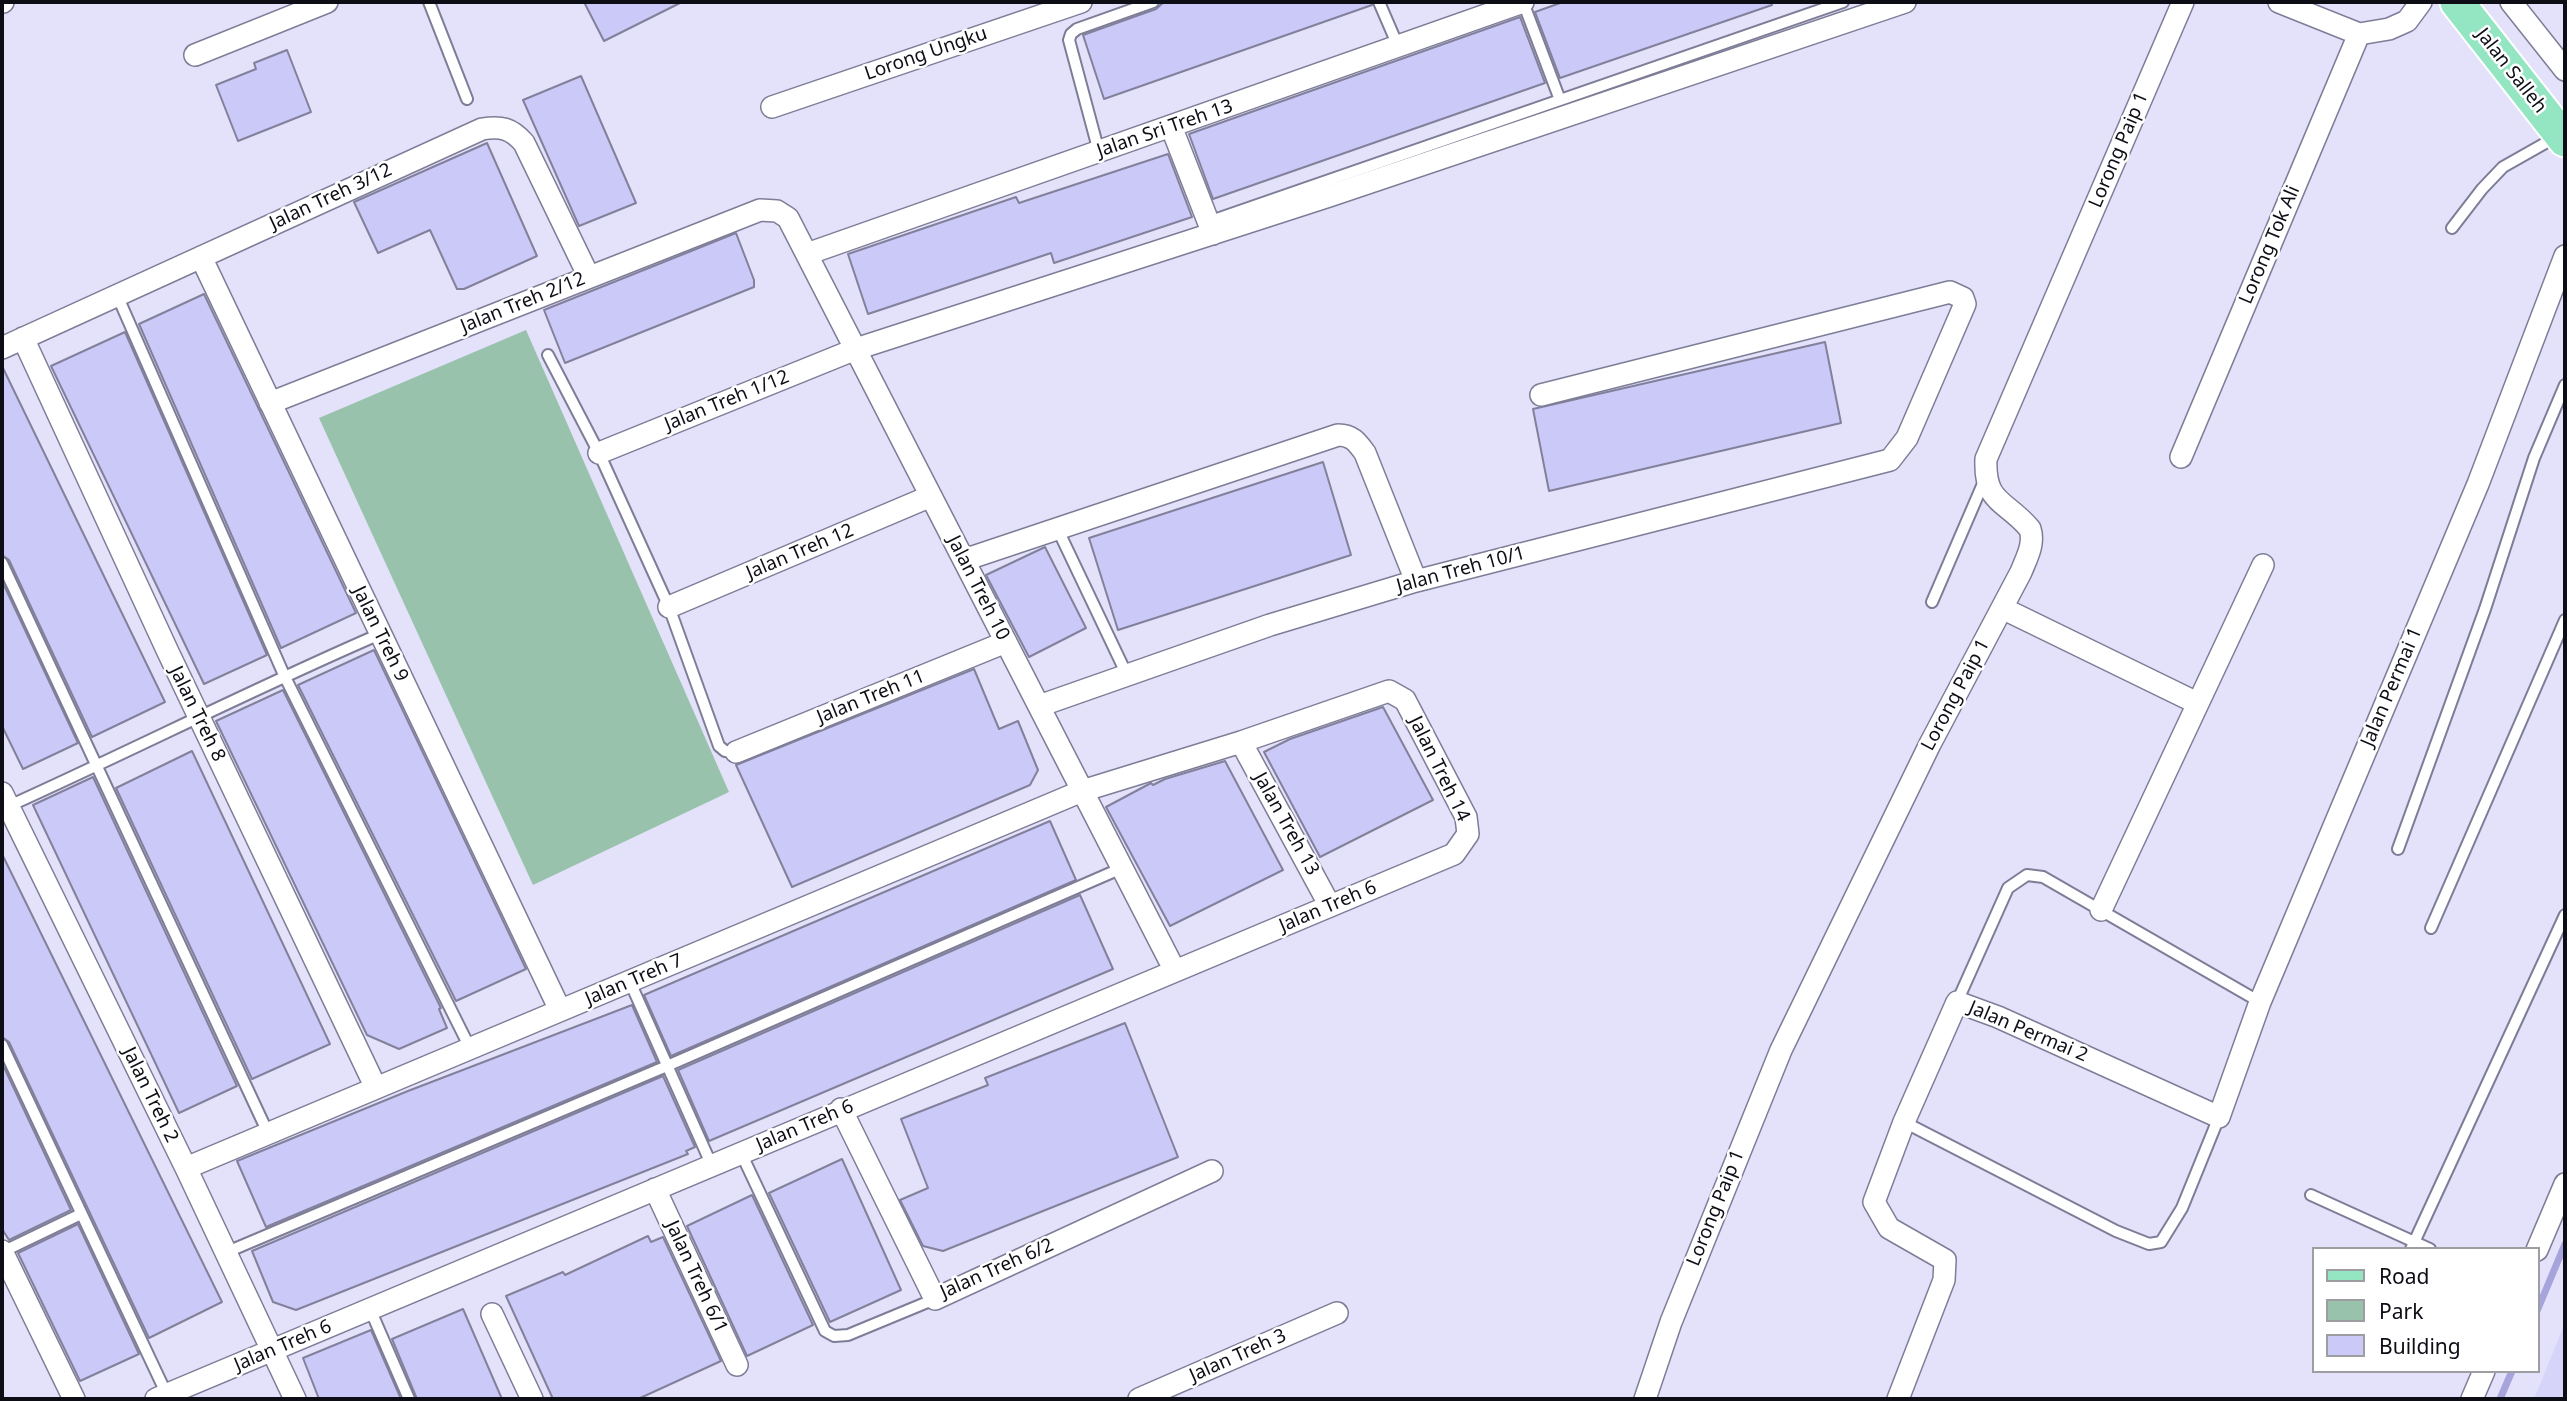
<!DOCTYPE html>
<style>
body{margin:0}
#map{position:relative;width:2567px;height:1401px;overflow:hidden;background:#e3e2fa;font-family:"Noto Sans",sans-serif}
canvas{display:block}
.frame{position:absolute;inset:0;border:4px solid #0d0d16;pointer-events:none}
.legend{position:absolute;left:2312px;top:1247px;width:228px;height:126px;box-sizing:border-box;background:#fff;border:2px solid #9e9ea2;margin:0;padding:9px 12px;list-style:none;font-size:21px;color:#0d0d16}
.legend li{display:flex;align-items:center;gap:14px;height:35px}
.legend b{width:35px;border:2px solid #9e9ea2}
</style>
<div id="map">
<canvas width="2567" height="1401"></canvas>
<div class="frame"></div>
<ul class="legend">
<li><b style="height:9px;background:#94e5c2"></b>Road</li>
<li><b style="height:19px;background:#99c2ac"></b>Park</li>
<li><b style="height:19px;background:#cbc9f7"></b>Building</li>
</ul>
</div>
<script>
const ctx = document.querySelector('canvas').getContext('2d');
ctx.lineJoin = 'round';
function paint(path, color) {
  ctx.fillStyle = color;
  ctx.fill(path, 'evenodd');
}
function strokePath(path, color, width, dash) {
  ctx.strokeStyle = color;
  ctx.lineWidth = width;
  ctx.lineCap = dash ? 'butt' : 'round';
  ctx.setLineDash(dash || []);
  ctx.stroke(path);
}
function write(font, color, halo, rows, align = 'center') {
  ctx.font = font + ' "Noto Sans",sans-serif';
  ctx.lineWidth = 5;
  ctx.setLineDash([]);
  ctx.textBaseline = 'middle';
  ctx.strokeStyle = halo;
  ctx.fillStyle = color;
  for (const [text, x, y, turn = 0] of rows) {
    ctx.save();
    ctx.translate(x, y);
    ctx.rotate((+turn || 0) * Math.PI / 180);
    ctx.textAlign = isNaN(turn) ? turn : align;
    if (halo) ctx.strokeText(text, 0, 0);
    ctx.fillText(text, 0, 0);
    ctx.restore();
  }
}
paint(new Path2D(`
 M2565,1323V1399H2534Z`), '#d6d4f9');
paint(new Path2D(`
 M526,330L729,792L533,885L319,418Z`), '#99c2ac');
strokePath(new Path2D(`
 M2537,1311L2565,1244
 M2500,1399L2512,1371`), '#a7a4dc', 7);
const building = new Path2D(`
 M584,2H682L604,41Z
 M1164,2H1371L1372,5L1104,99L1083,35L1156,9Z
 M1563,2H1771L1772,5L1560,78L1535,12Z
 M1520,17L1545,83L1213,199L1189,134Z
 M287,50L311,112L238,141L216,85L256,69L254,63Z
 M581,76L636,203L579,226L523,100Z
 M487,143L537,256L464,289H457L430,230L378,253L354,202Z
 M1168,154L1192,217L1054,263L1051,253L868,314L848,254L1016,197L1019,203Z
 M736,233L754,280V287L565,363L544,310Z
 M204,294L356,613L281,648L139,324Z
 M125,332L267,655L204,684L51,366Z
 M1825,342L1841,423L1549,491L1533,409Z
 M2,366L165,702L92,737L9,560L2,555Z
 M1323,462L1351,555L1118,630L1089,538Z
 M1045,547L1086,628L1029,657L986,575Z
 M2,581L78,743L23,769L2,726Z
 M374,650L526,969L456,1001L298,685Z
 M974,669L999,729L1018,721L1038,770L1030,785L792,887L736,765Z
 M283,690L441,1008L439,1009L447,1028L399,1049L367,1035L216,721Z
 M1383,707L1433,800L1320,857L1264,752L1290,739Z
 M192,751L330,1044L252,1079L116,788Z
 M1225,761L1283,870L1170,926L1106,807L1151,783L1153,785L1165,779Z
 M93,777L237,1086L179,1113L33,805Z
 M1050,821L1076,880L671,1056L644,995Z
 M2,854L222,1302L149,1338L9,1042L2,1037Z
 M1080,895L1113,969L709,1141L678,1070Z
 M632,1005L657,1062L266,1227L237,1161L408,1091Z
 M1125,1023L1178,1157L943,1251L923,1246L900,1200L928,1188L901,1119L988,1085L985,1078Z
 M2,1063L71,1210L9,1240L2,1229Z
 M663,1076L695,1147L686,1151L688,1154L296,1310L273,1302L252,1251Z
 M842,1159L901,1290L830,1322L769,1193Z
 M752,1195L813,1325L747,1356L687,1226Z
 M78,1224L139,1354L80,1381L18,1253Z
 M648,1236L651,1242L663,1237L721,1361L638,1399H553L506,1296L563,1272L565,1275Z
 M463,1309L502,1399H417L392,1339Z
 M371,1330L401,1399H319L303,1358Z`);
paint(building, '#cbc9f7');
strokePath(building, '#82809b', 2);
const lane = new Path2D(`
 M429,2L467,99
 M1379,2L1398,46
 M1523,2L1560,100
 M1099,152L1069,40L1071,34L1077,29L1153,2
 M1208,222L1843,2
 M2452,228L2482,189L2503,167L2556,137
 M117,295L284,675L470,1048
 M548,355L599,453L669,607L719,746L725,751L736,752
 M1058,530L1127,675
 M2,563L268,1133
 M1932,602L1985,479
 M9,806C133,750 255,688 380,634
 M2398,849L2485,609L2534,458L2565,385
 M2431,928L2565,620
 M630,982L712,1166
 M1957,1002L2008,888L2027,875L2043,877L2260,1002
 M2,1045L168,1397
 M1904,1122L2116,1231L2149,1244L2161,1242L2182,1208L2219,1117
 M741,1153L825,1331L834,1336L848,1335L935,1299
 M2311,1195L2430,1249
 M2411,1249L2565,915
 M2,1252L81,1214
 M227,1252L667,1066L1122,868
 M370,1309L409,1399`);
const street = new Path2D(`
 M2,2H3
 M2279,2L2359,34L2389,29L2407,21L2421,2
 M2511,2L2565,70
 M195,55L327,2
 M772,107L1081,2
 M1171,126L1213,234
 M807,254L1523,2
 M201,257L560,1010
 M23,338L168,652L376,1088
 M2,348L482,129C501,126 511,128 524,143L589,277
 M270,403L760,210L777,211L788,218L1175,971
 M599,453L856,349L1329,196L1905,2
 M2181,457L2359,34
 M964,560L1338,435C1352,435 1357,442 1365,453L1416,581
 M669,607L931,496
 M2002,608L2197,703
 M1039,706L1270,625L1416,581L1890,460L1907,438L1965,304L1963,298L1950,292L1541,395
 M1241,742L1330,906
 M736,752L1006,642
 M2,793L186,1168L295,1399
 M2101,910L2263,565
 M841,1109L935,1299L1212,1171
 M655,1189L737,1365
 M2537,1250L2565,1184
 M2,1251L74,1399
 M492,1314L532,1399
 M156,1399L1454,854L1468,834L1466,817L1405,700L1389,691L1241,742L1082,791L186,1168
 M1139,1399L1337,1313
 M1645,1399L1671,1322L1781,1050L1930,744L2021,572C2026,559 2035,544 2030,529C2006,500 1984,504 1986,459L2183,2
 M1898,1399L1944,1280L1945,1260L1889,1228L1874,1202L1904,1122L1957,1002L1998,1017L2219,1117L2260,1002L2478,484L2565,256
 M2472,1399L2484,1371`);
const primary = new Path2D(`
 M2457,2L2565,140`);
strokePath(lane, '#7e7d97', 14);
strokePath(street, '#7e7d97', 24);
strokePath(primary, '#fff', 37);
strokePath(lane, '#fff', 10);
strokePath(street, '#fff', 21);
strokePath(primary, '#94e5c2', 33);
write('19px', '#0d0d16', '#fff', [
 ["Lorong Ungku",926,54,-19],
 ["Jalan Salleh",2511,71,52],
 ["Jalan Sri Treh 13",1165,129,-19],
 ["Lorong Paip 1",2119,150,-67],
 ["Jalan Treh 3/12",331,197,-25],
 ["Lorong Tok Ali",2270,245,-67],
 ["Jalan Treh 2/12",523,303,-22],
 ["Jalan Treh 1/12",727,401,-22],
 ["Jalan Treh 12",800,552,-23],
 ["Jalan Treh 10/1",1461,570,-15],
 ["Jalan Treh 10",978,588,63],
 ["Jalan Treh 9",380,634,64],
 ["Jalan Permai 1",2392,687,-67],
 ["Lorong Paip 1",1956,695,-62],
 ["Jalan Treh 11",871,697,-22],
 ["Jalan Treh 8",197,714,64],
 ["Jalan Treh 14",1439,769,64],
 ["Jalan Treh 13",1286,824,61],
 ["Jalan Treh 6",1328,907,-23],
 ["Jalan Treh 7",634,980,-23],
 ["Jalan Permai 2",2028,1032,23],
 ["Jalan Treh 2",150,1095,64],
 ["Jalan Treh 6",805,1126,-23],
 ["Lorong Paip 1",1716,1208,-68],
 ["Jalan Treh 6/2",997,1269,-24],
 ["Jalan Treh 6/1",696,1277,65],
 ["Jalan Treh 6",283,1346,-23],
 ["Jalan Treh 3",1238,1356,-24]
]);
</script>
